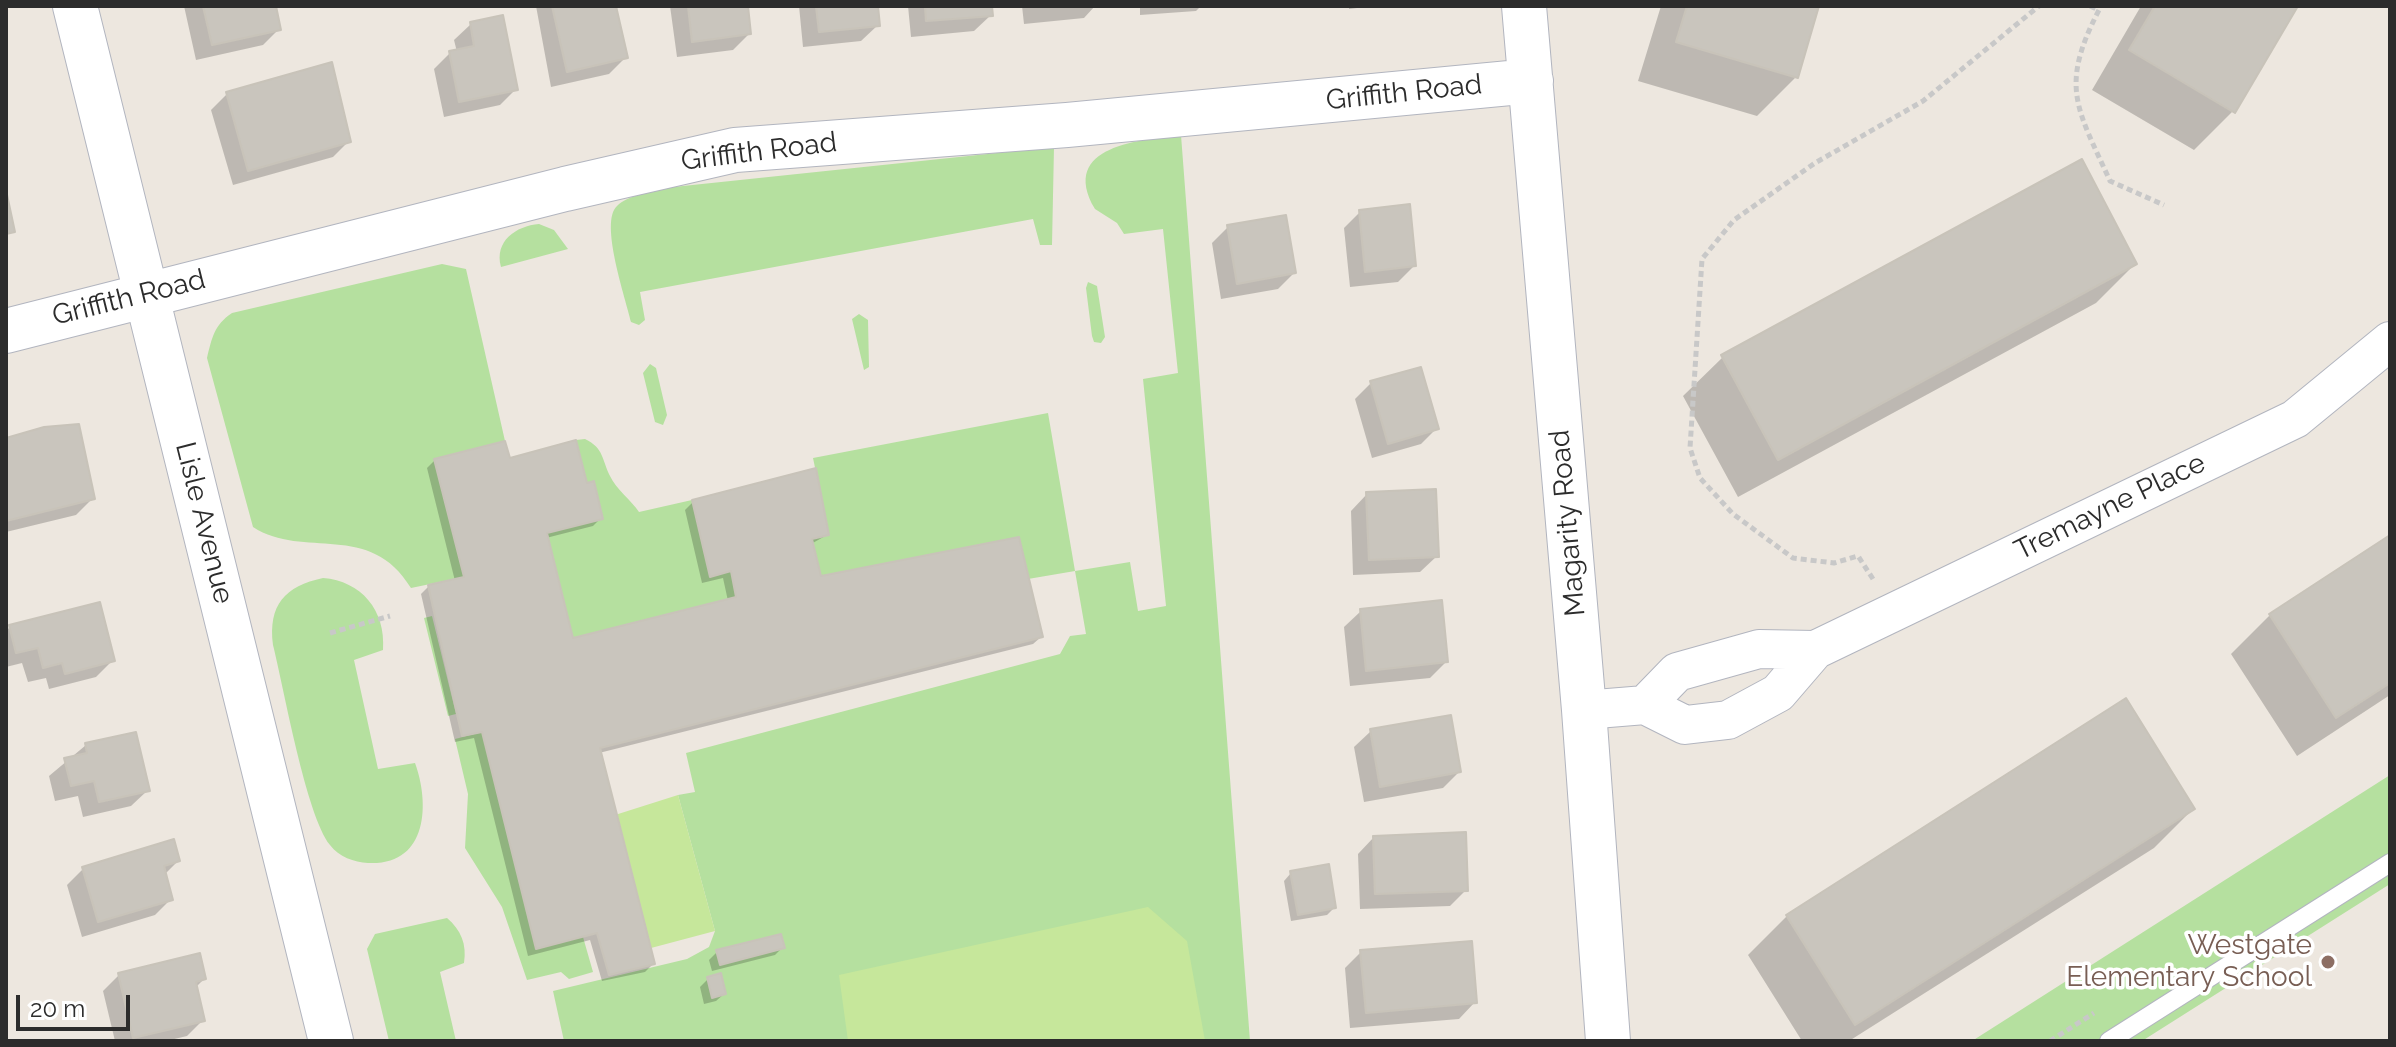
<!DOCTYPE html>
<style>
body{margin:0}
#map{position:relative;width:2396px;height:1047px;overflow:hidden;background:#ede7df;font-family:Raleway,sans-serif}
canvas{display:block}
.frame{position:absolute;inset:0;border:8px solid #2c2c2c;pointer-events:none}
.scale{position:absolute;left:16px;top:995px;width:114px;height:36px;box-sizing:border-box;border:4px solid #2c2c2c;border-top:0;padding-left:10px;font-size:24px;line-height:28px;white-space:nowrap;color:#2c2c2c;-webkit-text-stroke:6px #fff;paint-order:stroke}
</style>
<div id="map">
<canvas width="2396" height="1047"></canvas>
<div class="frame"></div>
<div class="scale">20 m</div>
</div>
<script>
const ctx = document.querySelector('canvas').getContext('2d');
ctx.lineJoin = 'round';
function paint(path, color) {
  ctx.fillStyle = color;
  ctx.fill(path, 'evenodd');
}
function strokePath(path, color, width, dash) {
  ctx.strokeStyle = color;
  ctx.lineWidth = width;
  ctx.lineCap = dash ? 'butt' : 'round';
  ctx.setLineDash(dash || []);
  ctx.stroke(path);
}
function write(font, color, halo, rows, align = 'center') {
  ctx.font = font + ' Raleway,sans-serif';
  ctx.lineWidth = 7;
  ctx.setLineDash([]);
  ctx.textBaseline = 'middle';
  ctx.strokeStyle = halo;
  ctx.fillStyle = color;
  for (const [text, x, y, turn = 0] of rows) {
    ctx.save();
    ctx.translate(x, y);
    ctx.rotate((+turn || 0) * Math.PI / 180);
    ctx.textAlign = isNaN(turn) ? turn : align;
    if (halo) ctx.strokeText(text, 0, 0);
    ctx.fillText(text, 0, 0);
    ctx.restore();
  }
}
paint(new Path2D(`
 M1181,135L1250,1041H564L553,991L687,959L709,947L715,931L678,795L695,792L686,753L1060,654L1070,636L1086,634L1075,571L1130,562L1138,611L1166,606L1143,379L1178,373L1163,229L1124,234L1117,223L1095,209C1058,145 1142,140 1181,135Z
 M1054,147L1052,245H1040L1033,219L640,292L645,320L639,325L631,322C626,299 599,222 617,206C628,195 649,193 664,188Z
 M539,224L554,230L568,249L501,267C494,241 516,226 539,224Z
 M442,264L466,269L505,441L434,459L464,577L411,588C370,520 304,560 253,527L207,358C212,338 214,325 232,313Z
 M1088,282L1097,286L1105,337L1101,343L1094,342L1092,336L1086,288Z
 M859,314L868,320L869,367L864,370L852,319Z
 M650,364L656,368L667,415L663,425L655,422L643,373Z
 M1048,413L1075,571L1028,579L1019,537L821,576L812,539L829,535L813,458Z
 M585,439C604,448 602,460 610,476C616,489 631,500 639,512L692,500L710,576L731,571L736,597L573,638L547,533L603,519L594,481L587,483L576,440Z
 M323,578C361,581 386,610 383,650L354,660L378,769L415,763C430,804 428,866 368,863C354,862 339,857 330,845C306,815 284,689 273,645C268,605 285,586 323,578Z
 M432,616L456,714L448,716L424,618Z
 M482,732L536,949L583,937L593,972L569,979L561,972L527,980L502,907L465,848L468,794L455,739Z
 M2390,775V884L2142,1041H1972Z
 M447,918C461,930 467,944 464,963L440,972L456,1041H389L367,949L375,934Z`), '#b5e09f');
paint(new Path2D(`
 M678,795L715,931L651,948L615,815Z
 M1148,907L1187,941L1205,1041H848L839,975Z`), '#c6e79b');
paint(new Path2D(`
 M184,6H274L279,29L263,45L196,60Z
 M536,6H614L625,58L609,74L551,87Z
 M670,6H746L749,34L733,50L677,57Z
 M799,6H876L878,25L861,41L803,47Z
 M908,6H990L991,15L974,31L911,37Z
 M1022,6H1095L1084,18L1024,24Z
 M1140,6H1201L1196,11L1140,15Z
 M1349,6H1373L1349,9Z
 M1661,6H1817L1796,77L1757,116L1638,81Z
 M2141,6H2296L2233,111L2194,150L2092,90Z
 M471,24L516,89L500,105L444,117L434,69L450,53L457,52L454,40Z
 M227,94L349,141L333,157L233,185L211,110Z
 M1360,212L1414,266L1398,282L1350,287L1344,228Z
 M1228,227L1294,273L1278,289L1221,299L1212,243Z
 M2135,264L2096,303L1738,497L1683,396L1723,357Z
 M1371,383L1437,428L1421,444L1372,458L1355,399Z
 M6,440L92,499L76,515L6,532Z
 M435,460H509L585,485L601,518L593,526L546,538L571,640L728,601L723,578L702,583L685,510L693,502L827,535L811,544L820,578L1041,637L1033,644L599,753L653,964L645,972L602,981L590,940L528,956L474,738L455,742L421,594L429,586L455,581L427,468Z
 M1367,494L1437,556L1420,572L1353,575L1351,511Z
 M2390,537V695L2297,756L2231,654L2270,615Z
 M1361,611L1446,662L1430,678L1350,686L1344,627Z
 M10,627L112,661L96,677L49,689L46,678L28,682L22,663L6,667V631Z
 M1371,731L1459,772L1443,788L1364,802L1354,747Z
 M86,745L148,790L131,806L83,817L78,796L55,801L49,776Z
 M2193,809L2154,848L1849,1041H1802L1748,955L1787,916Z
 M1374,837L1466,890L1450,906L1360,909L1358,854Z
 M178,861L164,875L171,899L155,915L82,937L67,885L83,869Z
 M1291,873L1334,908L1327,915L1291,921L1284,881Z
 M783,947L775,955L712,971L709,960L717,952Z
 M1361,952L1475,1002L1459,1019L1350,1028L1345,968Z
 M119,975L204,979L195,988L203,1020L187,1036L166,1041H115L103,991Z
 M708,979L724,994L716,1001L704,1004L700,987Z`), '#0003');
const building = new Path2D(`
 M203,6H276L281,30L212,45Z
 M552,6H616L628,58L567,72Z
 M688,6H748L751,34L692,42Z
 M816,6H878L880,26L819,32Z
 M925,6H992L993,16L926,21Z
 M1687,6H1819L1798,78L1676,42Z
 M2155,6H2298L2235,113L2129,50Z
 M503,15L518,90L459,102L449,51L474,46L470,22Z
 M332,62L351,142L248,171L226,92Z
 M2082,159L2137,264L1778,460L1721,355Z
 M6,190L15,232L6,234Z
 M1410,204L1416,266L1365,272L1359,210Z
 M1286,215L1296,273L1237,284L1227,225Z
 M1421,367L1439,429L1388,444L1370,381Z
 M79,424L95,499L6,521V438L44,427Z
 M576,440L587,483L594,481L603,519L547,533L573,638L736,597L731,571L710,577L692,500L816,468L829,535L812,539L821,576L1019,537L1043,637L600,748L655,964L609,975L597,933L536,949L482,732L462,736L428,585L464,577L434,459L505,441L510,458Z
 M1436,489L1439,557L1369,560L1366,492Z
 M2390,535V683L2336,718L2269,614Z
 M1442,600L1448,662L1366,671L1360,609Z
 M100,602L115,661L65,674L62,663L43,668L38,648L16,653L9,625Z
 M2126,698L2195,809L1855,1025L1786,915Z
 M1451,715L1461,772L1380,787L1370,729Z
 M136,732L150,791L99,802L94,781L71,786L64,758L87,753L85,743Z
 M1466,832L1468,891L1375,894L1373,836Z
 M174,839L180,861L164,866L173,900L98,922L82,867Z
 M1329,864L1336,908L1298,915L1290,871Z
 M781,934L785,948L720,965L716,950Z
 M1472,941L1477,1003L1366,1013L1360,950Z
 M200,953L206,979L196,982L205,1021L133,1038L118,973Z
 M721,973L726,994L712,998L707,977Z`);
paint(building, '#c9c5bd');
strokePath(building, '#c8c3b9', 2);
const lane = new Path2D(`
 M2109,1041L2390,863`);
const street = new Path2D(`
 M1645,705L1677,672L1759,649L1815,650
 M1584,710L1645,705L1685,725L1728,720L1778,693L1815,650L2295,419L2390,341`);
const secondary = new Path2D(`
 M75,6L331,1041
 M1524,6L1584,710L1608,1041
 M6,331L565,189L735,150L1067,125L1531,81`);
strokePath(lane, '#b2b5bf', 20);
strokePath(street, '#b2b5bf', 40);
strokePath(secondary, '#b2b5bf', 46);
strokePath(new Path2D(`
 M2090,6L2099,10C2059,87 2077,108 2110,181L2164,205
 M1873,579L1858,556L1834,563L1793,558L1733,514L1700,478L1690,448L1702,259L1734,220L1815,163L1923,101L2039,6
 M330,633L390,616
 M2050,1041L2094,1013`), '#c8c8c8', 5, [6, 4]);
strokePath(lane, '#fff', 18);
strokePath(street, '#fff', 38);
strokePath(secondary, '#fff', 44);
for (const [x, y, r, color] of [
 [2328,962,8,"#8d6e63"]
]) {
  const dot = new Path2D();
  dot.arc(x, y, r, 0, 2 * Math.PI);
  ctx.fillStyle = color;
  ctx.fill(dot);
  strokePath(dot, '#fff', 3);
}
write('28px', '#2c2c2c', '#fff', [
 ["Griffith Road",1404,93,-6],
 ["Griffith Road",759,152,-7],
 ["Griffith Road",129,298,-14],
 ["Tremayne Place",2110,507,-26],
 ["Lisle Avenue",204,523,76],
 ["Magarity Road",1568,523,-95]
]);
write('28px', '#785e54', '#fff', [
 ["Westgate",2312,946],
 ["Elementary School",2312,978]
], 'right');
</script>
